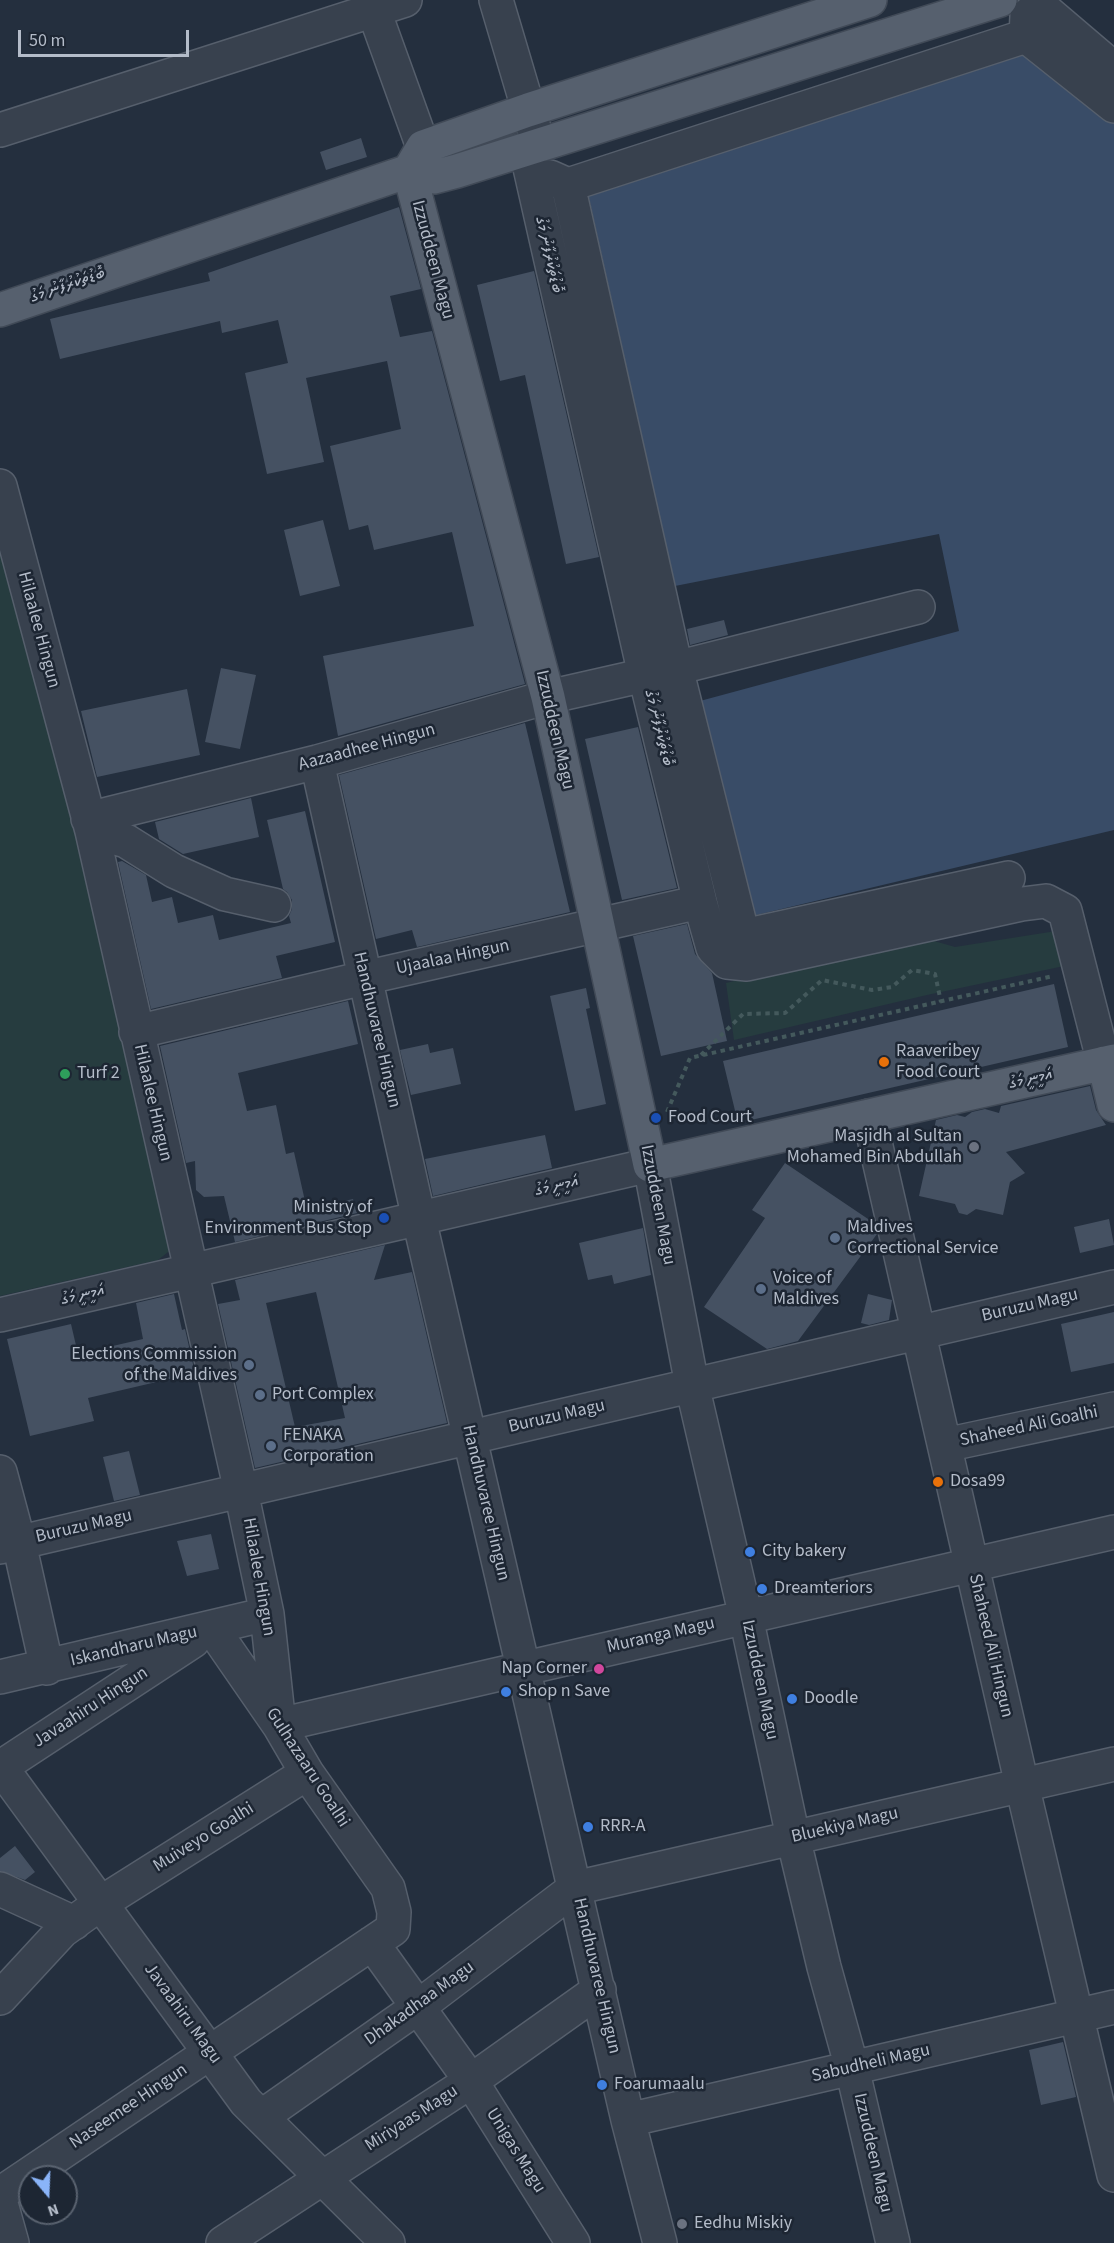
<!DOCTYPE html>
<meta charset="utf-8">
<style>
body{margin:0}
#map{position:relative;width:1114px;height:2243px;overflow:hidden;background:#242f3e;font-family:"Source Sans 3",sans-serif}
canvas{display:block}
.north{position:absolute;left:18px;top:2165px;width:60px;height:60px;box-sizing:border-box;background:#1d2633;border:2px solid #59626f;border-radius:50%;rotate:161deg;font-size:16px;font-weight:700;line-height:24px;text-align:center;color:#b4bcc9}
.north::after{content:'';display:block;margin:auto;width:21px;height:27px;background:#8ab4f8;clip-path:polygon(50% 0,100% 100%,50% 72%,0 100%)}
.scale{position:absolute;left:18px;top:30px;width:171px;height:27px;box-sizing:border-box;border:3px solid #b4bcc9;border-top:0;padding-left:8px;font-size:18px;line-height:21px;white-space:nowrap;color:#b4bcc9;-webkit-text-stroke:4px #1d2633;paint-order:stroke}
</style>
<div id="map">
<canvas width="1114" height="2243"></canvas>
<div class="north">N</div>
<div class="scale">50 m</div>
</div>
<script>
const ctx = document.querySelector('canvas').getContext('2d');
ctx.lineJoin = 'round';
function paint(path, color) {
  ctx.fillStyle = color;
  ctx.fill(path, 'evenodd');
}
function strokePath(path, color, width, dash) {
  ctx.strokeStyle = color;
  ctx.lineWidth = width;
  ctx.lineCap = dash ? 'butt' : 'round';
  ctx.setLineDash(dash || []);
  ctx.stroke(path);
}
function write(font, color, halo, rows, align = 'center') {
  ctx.font = font + ' "Source Sans 3","Noto Sans Thaana",sans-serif';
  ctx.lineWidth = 5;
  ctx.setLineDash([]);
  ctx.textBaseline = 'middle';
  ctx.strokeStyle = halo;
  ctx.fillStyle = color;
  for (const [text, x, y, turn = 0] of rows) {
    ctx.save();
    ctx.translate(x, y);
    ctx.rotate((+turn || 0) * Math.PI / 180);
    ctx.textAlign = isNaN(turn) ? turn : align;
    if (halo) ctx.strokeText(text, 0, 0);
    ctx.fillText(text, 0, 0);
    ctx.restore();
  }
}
paint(new Path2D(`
 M0,492L173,1248L158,1260L0,1296Z
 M1056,931L1069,965L927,995L734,1040L726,983L917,936L955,947Z`), '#263c3f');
paint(new Path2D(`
 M1032,47L1114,121V830L752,916L700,701L959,631L939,534L675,586L587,189Z`), '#394c67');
paint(new Path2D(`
 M361,138L367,157L326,170L320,152Z
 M399,207L421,289L390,296L400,337L432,331L525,684L338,736L323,656L474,626L452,532L374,550L368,525L349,530L330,446L401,429L387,361L306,378L324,462L267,474L245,373L288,363L278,320L222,333L220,321L60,359L50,319L210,281L208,273Z
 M534,271L599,557L566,564L525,375L500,381L477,285Z
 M323,520L340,586L300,596L284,530Z
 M724,620L728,635L690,645L687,629Z
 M221,668L256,675L240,749L205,742Z
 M187,689L200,755L97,777L81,711Z
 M525,723L570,912L417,947L412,930L376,939L339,775Z
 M638,727L677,888L622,900L585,739Z
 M251,798L259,837L183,854L159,839L155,822Z
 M305,811L335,942L276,956L282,978L151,1009L118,862L122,861L146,875L152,902L172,897L178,923L213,915L219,940L291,923L289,916L292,909V900L287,892L283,889L267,820Z
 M687,924L695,954L712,973L727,1041L661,1056L633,936Z
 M1054,984L1068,1047L738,1123L723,1061Z
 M586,988L590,1008L586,1009L606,1104L575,1111L550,996Z
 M348,1001L358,1044L238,1073L247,1111L276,1105L286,1154L294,1152L307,1210L353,1199L357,1213L235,1242L224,1196L204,1197L196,1190L195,1161L186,1163L160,1046Z
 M428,1044L430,1053L453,1048L461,1084L411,1095L400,1050Z
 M1090,1086L1096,1110L1106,1125L1006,1152L1025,1173L1010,1182L1003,1215L976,1209L967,1215L959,1213L955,1204L919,1196L936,1120L957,1115L965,1117L972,1112L985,1109L999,1113L1001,1106Z
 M545,1135L552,1168L433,1196L425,1159Z
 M785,1163L874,1223L877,1234L798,1341L767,1349L704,1307L765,1218L752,1210Z
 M1109,1219L1114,1245L1080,1253L1074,1227Z
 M643,1228L651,1275L614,1284L612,1275L588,1280L579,1243Z
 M385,1245L374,1280L412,1272L447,1423L255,1468L218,1304L240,1300L235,1280ZM316,1292L345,1418L295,1427L266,1303Z
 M174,1294L182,1330L185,1329L195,1373L88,1398L94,1421L30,1436L7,1339L71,1324L78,1354L143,1339L136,1303Z
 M868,1294L892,1300L889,1320L869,1325L861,1323Z
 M1114,1312V1363L1071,1372L1061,1324Z
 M129,1451L140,1495L114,1501L103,1457Z
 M211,1534L219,1569L187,1576L177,1541Z
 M15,1846L35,1872L25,1880L0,1871V1858Z
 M1063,2042L1076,2097L1041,2105L1029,2050Z`), '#455162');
const minor = new Path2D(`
 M370,0L423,147
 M496,0L539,145
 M1037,0L1039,5L1114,69
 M1039,5L1027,16L1026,36L1114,106
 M0,130L405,0
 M526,150L645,675L700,902L713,948L727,962L747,964L1022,904L1046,901L1065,911L1104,1063
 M550,177L568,185L1026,36
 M0,486L92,831L241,1491L267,1614L279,1725
 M918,607L676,668L743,936L1008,878
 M317,762L419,1219L628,2120L660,2243
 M88,819L317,762L548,697L676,668L568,185
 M92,831L126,841L174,871L225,894L274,905
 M136,1032L364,978L700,902
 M869,1116L1022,1785L1114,2175
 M0,1315L650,1165L692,1385L746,1617L793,1837L824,1967L852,2068L893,2243
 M945,1445L1114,1409
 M0,1472L19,1543L47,1668
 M0,1547L1114,1287
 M0,1677L267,1614
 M279,1725L1114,1532
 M0,1766L246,2102L388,2243
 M1,1767L193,1641
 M0,1889L74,1923
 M372,1943L471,2081L573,2243
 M0,1998L62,1931L101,1903L307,1773
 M261,2117L418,2007L575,1888L1114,1764
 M628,2120L1114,2007
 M0,2194L393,1929L394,1912L388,1888L307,1773L279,1725L212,1628
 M0,2200L12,2243
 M223,2243L471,2081L599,1990`);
const major = new Path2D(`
 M409,171L548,697L650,1165L1114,1061
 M409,171L423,147L528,110L870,0
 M0,310L409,171L434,177L457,171L1000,0
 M1104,1063L1114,1105`);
strokePath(minor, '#565f6c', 36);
strokePath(major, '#414a57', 36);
strokePath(new Path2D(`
 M701,1055L743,1014L785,1013L822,980L872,990L892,987L912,970L935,974L941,1002
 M667,1112L690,1058L1053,976`), '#44595c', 4, [4.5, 4.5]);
strokePath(minor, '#38414e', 33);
strokePath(major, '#56606e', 33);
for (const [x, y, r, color] of [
 [884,1062,6,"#e8710a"],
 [65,1074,6,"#2e9e5b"],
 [656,1118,6,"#1a4fb4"],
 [974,1147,6,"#6b7280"],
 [384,1218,6,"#1a4fb4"],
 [835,1238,6,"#5c6f8a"],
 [761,1289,6,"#5c6f8a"],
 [249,1365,6,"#5c6f8a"],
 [260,1395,6,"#5c6f8a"],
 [271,1446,6,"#5c6f8a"],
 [938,1482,6,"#e8710a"],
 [750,1552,6,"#3f7fe0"],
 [762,1589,6,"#3f7fe0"],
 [599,1669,6,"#d1479c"],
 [506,1692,6,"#3f7fe0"],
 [792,1699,6,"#3f7fe0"],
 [588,1827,6,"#3f7fe0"],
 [602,2085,6,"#3f7fe0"],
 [682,2224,6,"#6b7280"]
]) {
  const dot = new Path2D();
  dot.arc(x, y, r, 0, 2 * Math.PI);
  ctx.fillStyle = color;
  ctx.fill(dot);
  strokePath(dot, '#1d2633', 2);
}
write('18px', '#b4bcc9', '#1d2633', [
 ["ބޮޑުތަކުރުފާނު މަގު",548,255,77],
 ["Izzuddeen Magu",432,260,75],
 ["ބޮޑުތަކުރުފާނު މަގު",68,286,-19],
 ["Hilaalee Hingun",38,630,75],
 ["ބޮޑުތަކުރުފާނު މަގު",658,728,76],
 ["Izzuddeen Magu",554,730,77],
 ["Aazaadhee Hingun",367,748,-15],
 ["Ujaalaa Hingun",453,958,-12],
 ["Handhuvaree Hingun",376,1030,77],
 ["އަމީނީ މަގު",1031,1080,-13],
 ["Hilaalee Hingun",152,1103,77],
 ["އަމީނީ މަގު",557,1187,-13],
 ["Izzuddeen Magu",657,1205,79],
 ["އަމީނީ މަގު",83,1296,-13],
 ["Buruzu Magu",1030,1306,-13],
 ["Buruzu Magu",557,1417,-13],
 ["Shaheed Ali Goalhi",1029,1427,-12],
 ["Handhuvaree Hingun",485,1503,77],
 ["Buruzu Magu",84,1527,-13],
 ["Hilaalee Hingun",258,1577,80],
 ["Muranga Magu",661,1636,-13],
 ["Shaheed Ali Hingun",990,1646,77],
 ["Iskandharu Magu",134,1647,-13],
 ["Izzuddeen Magu",759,1680,78],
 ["Javaahiru Hingun",91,1708,-33],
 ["Gulhazaaru Goalhi",307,1768,57],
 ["Bluekiya Magu",845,1826,-13],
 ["Muiveyo Goalhi",204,1838,-32],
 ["Handhuvaree Hingun",596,1976,77],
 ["Dhakadhaa Magu",420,2004,-36],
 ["Javaahiru Magu",182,2014,54],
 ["Sabudheli Magu",871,2064,-13],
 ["Naseemee Hingun",129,2107,-34],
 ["Miriyaas Magu",412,2119,-33],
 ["Unigas Magu",515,2151,58],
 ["Izzuddeen Magu",872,2153,77]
]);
write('18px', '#b4bcc9', '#1d2633', [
 ["Raaveribey",896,1052],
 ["Food Court",896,1073],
 ["Turf 2",77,1074],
 ["Food Court",668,1118],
 ["Masjidh al Sultan",962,1137,"right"],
 ["Mohamed Bin Abdullah",962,1158,"right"],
 ["Ministry of",372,1208,"right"],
 ["Environment Bus Stop",372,1229,"right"],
 ["Maldives",847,1228],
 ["Correctional Service",847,1249],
 ["Voice of",773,1279],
 ["Maldives",773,1300],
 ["Elections Commission",237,1355,"right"],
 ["of the Maldives",237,1376,"right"],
 ["Port Complex",272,1395],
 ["FENAKA",283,1436],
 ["Corporation",283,1457],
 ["Dosa99",950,1482],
 ["City bakery",762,1552],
 ["Dreamteriors",774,1589],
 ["Nap Corner",587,1669,"right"],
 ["Shop n Save",518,1692],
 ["Doodle",804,1699],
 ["RRR-A",600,1827],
 ["Foarumaalu",614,2085],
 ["Eedhu Miskiy",694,2224]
], 'left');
</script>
